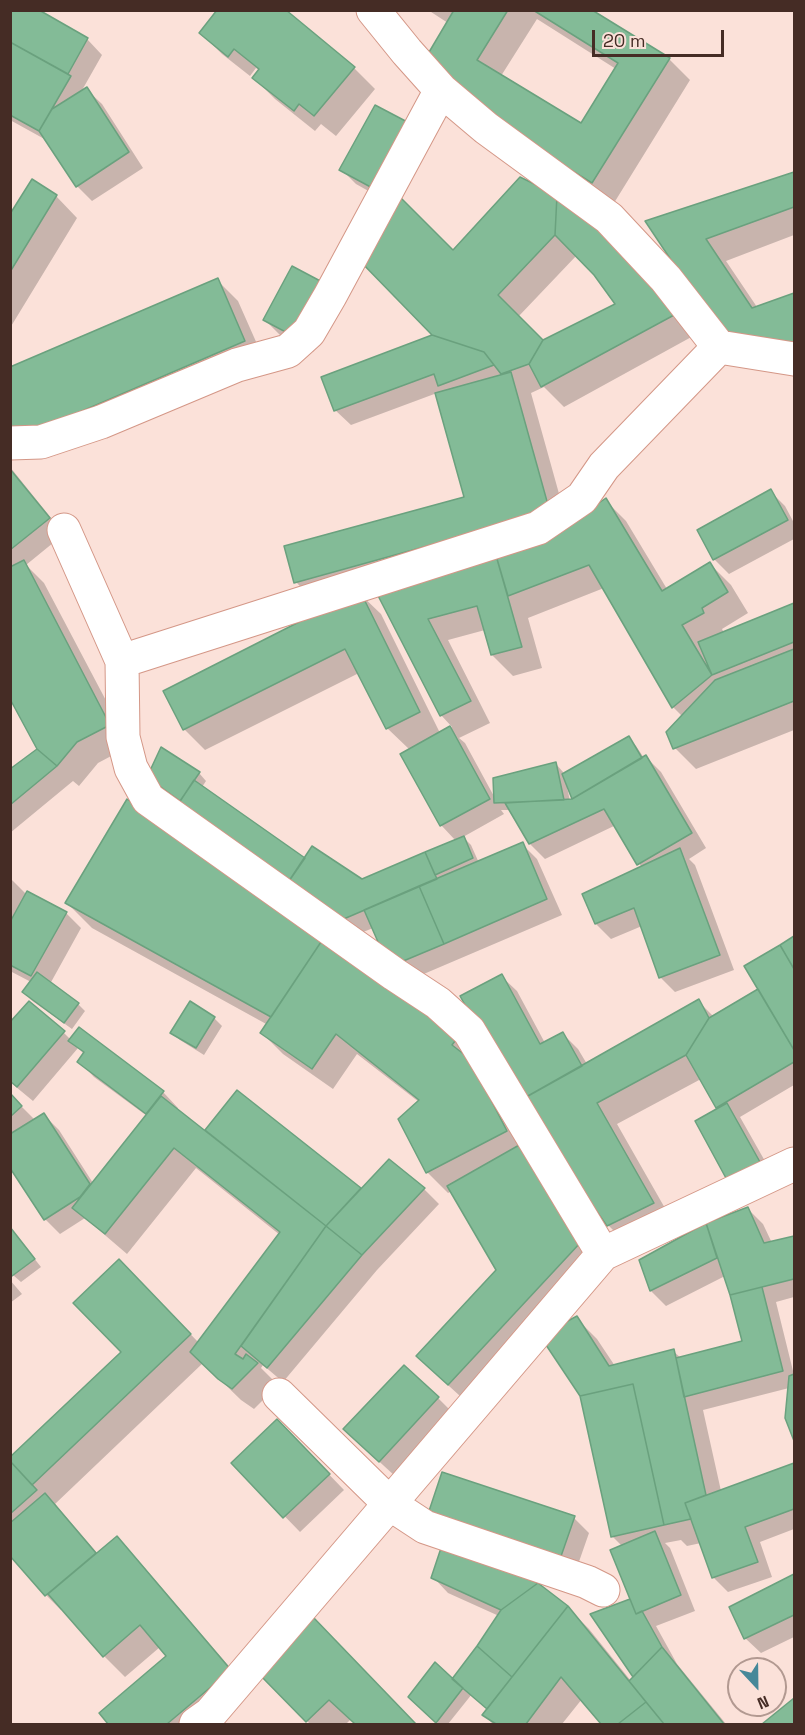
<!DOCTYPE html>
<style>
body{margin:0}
#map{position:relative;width:805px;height:1735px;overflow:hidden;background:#fbe1d9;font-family:"Space Grotesk",sans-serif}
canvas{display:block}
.frame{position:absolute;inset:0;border:12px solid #452c25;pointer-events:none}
.north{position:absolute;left:727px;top:1657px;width:60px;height:60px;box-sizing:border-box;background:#fbe1d9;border:2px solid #b29991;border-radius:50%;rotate:158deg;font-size:16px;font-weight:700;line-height:24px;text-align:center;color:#452c25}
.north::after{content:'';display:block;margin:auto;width:21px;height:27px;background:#468899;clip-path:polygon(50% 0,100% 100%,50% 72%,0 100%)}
.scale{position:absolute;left:592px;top:30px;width:132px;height:27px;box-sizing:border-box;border:3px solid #452c25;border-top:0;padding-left:8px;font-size:18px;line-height:21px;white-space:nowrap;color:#452c25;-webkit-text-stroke:4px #fbe1d9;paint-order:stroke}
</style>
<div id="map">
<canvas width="805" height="1735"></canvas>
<div class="frame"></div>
<div class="north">N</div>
<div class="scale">20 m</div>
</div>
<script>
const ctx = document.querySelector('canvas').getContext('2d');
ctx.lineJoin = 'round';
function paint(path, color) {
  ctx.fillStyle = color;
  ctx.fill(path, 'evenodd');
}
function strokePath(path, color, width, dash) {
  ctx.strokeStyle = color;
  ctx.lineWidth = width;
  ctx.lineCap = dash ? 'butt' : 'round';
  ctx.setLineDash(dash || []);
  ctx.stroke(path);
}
paint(new Path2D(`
 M10,10L87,39L102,55L81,92L86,89L102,104L143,168L92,201L77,186L48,141L10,120Z
 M219,10H288L286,13L354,68L375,89L336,136L321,124L315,131L275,99L254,78L260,71L256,68L250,76L222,54L201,33Z
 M428,10H589L669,59L690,80L614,203L487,125L448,23ZM537,19L616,69L581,125L501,76Z
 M341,169L398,197L453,252L556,196L695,335L564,407L544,387L531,393L568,526L605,500L626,521L667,589L710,564L731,585L748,613L722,629L724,633L794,605V730L696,769L675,748L683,717L673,707L604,588L528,618L542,668L513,676L492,655L485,630L448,640L490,723L459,738L465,743L496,800L556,764L563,772L564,775L628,738L636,746L644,758L646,757L661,772L706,848L689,859L695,865L734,970L675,992L660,977L642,926L611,939L596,924L642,868L616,825L545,859L530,844L511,810H501L504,814L463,837L471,845L479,863L522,844L537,859L562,915L405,982L373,928L356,935L156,785L199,773L206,781L202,787L305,860L362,881L456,841L441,825L410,750L387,728L359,673L205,750L184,729L359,593L381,614L440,733L452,727L441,715L375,587L317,604L296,582L466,498L437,393L351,425L335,410L435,336L388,202L356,184ZM577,255L595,274L617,304L543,342L518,317ZM567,787H568L574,801H570Z
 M794,173V235L726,261L757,307L794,294V367L647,221Z
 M56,196L77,218L10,328V217Z
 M217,280L238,301L265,362L10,447Z
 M340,300L313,352L280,335L265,320Z
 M10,467L64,534L26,565L44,583L130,746L98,763L79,786L73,781L10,833V771L38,749L12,568L10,566Z
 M770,491L785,506L794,523V539L729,574L714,559Z
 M10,878L27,895L66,913L81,928L50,984L78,1004L85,1011L72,1029L31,1000L24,992L31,982L10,971Z
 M67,903L461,1034L602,1264L470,1405L439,1377L498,1270L452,1191L448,1193L427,1172L419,1102L357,1054L333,1089L283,1054L262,1033L268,1025L92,928Z
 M794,938V966L792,962H789L794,972V1085L740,1117L774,1177L743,1194L719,1109L701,1079L617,1124L674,1224L629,1246L608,1225L501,976L517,991L545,1043L563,1034L578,1049L587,1064L698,1001L714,1017L761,990L746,966Z
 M191,1003L214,1018L222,1026L204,1055L180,1040L172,1033Z
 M10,1024L63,1032L71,1040L79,1029L163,1092L178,1108L177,1110L211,1137L237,1092L361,1190L424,1189L439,1204L377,1270L283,1382L263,1365L261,1368L278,1385L254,1409L241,1400L203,1363L55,1504L98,1554L116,1538L137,1559L251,1692L213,1724H111L101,1713L168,1656L160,1647L125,1677L104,1656L63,1609L61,1610L46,1595L10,1553V1459L123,1352L140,1282L199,1343L280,1235L196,1168L127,1254L85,1218L60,1234L45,1219L10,1165V1095L35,1120L44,1115L59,1130L93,1183L147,1116L94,1077L79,1061L85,1055L78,1048L33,1101L10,1082Z
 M748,1209L763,1224L772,1243L794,1237V1297L776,1302L794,1375V1437L787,1418L789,1388L703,1410L721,1491L794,1465V1529L760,1542L772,1577L728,1592L713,1577L701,1543L687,1546L681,1540L665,1543L670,1548L695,1611L656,1626L677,1664L726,1724H603L582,1699L562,1724H493L484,1715L488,1709L472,1694L448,1724H439L410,1697L453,1681L499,1616L448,1593L433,1577L567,1607L589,1629L631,1681L635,1677L632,1599L622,1546L612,1536L576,1318L597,1339L615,1366L673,1351L681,1358L743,1342L725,1276L666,1306L651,1291L640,1260L707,1224Z
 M10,1228L41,1267L21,1282L13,1275Z
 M10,1280L22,1294L10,1303Z
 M438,1398L453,1413L395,1476L360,1444Z
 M292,1436L344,1490L300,1532L233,1463Z
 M574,1518L589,1533L574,1576L443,1532Z
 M794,1576V1637L761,1653L745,1638L731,1607Z
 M334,1640L415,1724H356L351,1719L346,1724H310L258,1671Z
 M794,1700V1724H764Z`), '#0003');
const building = new Path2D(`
 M10,10H39L88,38L68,74L10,42Z
 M217,10H286L355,67L314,116L299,104L294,111L252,78L259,69L234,49L228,57L199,33Z
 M454,10H508L477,60L581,123L618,63L533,10H592L670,58L592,183L464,104L422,64Z
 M10,42L71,76L39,131L10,115Z
 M87,87L129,152L76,187L39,131L52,109Z
 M375,105L415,126L378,191L339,170Z
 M794,172V207L706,239L752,308L794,293V350L745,343L715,326L645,221Z
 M520,177L557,195L555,235L498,295L543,340L529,364L501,374L484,352L432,335L357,258L393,190L453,250Z
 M32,179L57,195L10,272V214Z
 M557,195L624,251L676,314L541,387L529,364L543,340L615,304L594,275L555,235Z
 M292,266L326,284L297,338L263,320Z
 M218,278L245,341L38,430L10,428V367Z
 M432,335L484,352L494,365L438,386L434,374L334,411L321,377Z
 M511,372L550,512L294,583L284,546L464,497L435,393Z
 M10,469L50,518L10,550Z
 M771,489L788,520L713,560L697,530Z
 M606,498L662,591L710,562L728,592L702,608L704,613L682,625L712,675L672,708L589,565L508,596L495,552L554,534Z
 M495,552L522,647L491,655L477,606L428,619L471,701L440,716L373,586Z
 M24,560L110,725L77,742L57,766L37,749L10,699V567Z
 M360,591L420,712L386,729L345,649L183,730L163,691Z
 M794,603V642L712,675L698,642Z
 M794,649V701L673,749L666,732L715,680Z
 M450,726L490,799L440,826L400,754Z
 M629,736L642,758L572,799L562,774Z
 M161,747L200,772L180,801L147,777Z
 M37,749L57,766L10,805V769Z
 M646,755L692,833L637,865L604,809L529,844L505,803L572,799Z
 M556,762L564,800L494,803L493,778Z
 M194,780L305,858L287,884L177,806Z
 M127,799L325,936L271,1017L65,903Z
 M464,836L473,858L435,875L425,852Z
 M523,842L547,899L444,944L419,886Z
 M312,846L362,879L425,852L437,879L339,921L287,884Z
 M680,848L720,955L659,978L634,908L595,924L582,894Z
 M419,886L444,944L389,967L364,910Z
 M27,891L67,912L31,976L10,965V922Z
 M325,936L461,1033L452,1045L470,1059L507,1131L426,1173L398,1119L419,1100L336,1034L312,1069L260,1033Z
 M794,936V969L780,945Z
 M780,945L794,969V1050L744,966Z
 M37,972L79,1003L64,1023L22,992Z
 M502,974L540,1044L563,1032L582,1066L519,1101L460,996Z
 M758,989L794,1050V1062L716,1108L686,1055L709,1018Z
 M699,999L709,1018L686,1055L597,1103L654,1203L607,1226L519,1101Z
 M29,1001L65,1031L17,1087L10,1081V1022Z
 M190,1001L215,1017L196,1048L170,1033Z
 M79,1027L164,1091L146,1114L77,1062L84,1052L68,1041Z
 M237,1090L361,1188L326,1226L205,1130Z
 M10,1093L22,1106L10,1117Z
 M161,1096L326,1226L235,1354L243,1359L246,1354L258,1363L232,1389L218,1379L190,1352L280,1232L174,1148L105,1234L72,1208Z
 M727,1103L760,1162L727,1180L695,1121Z
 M44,1113L90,1184L80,1197L44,1220L10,1168V1134Z
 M521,1144L581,1242L448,1385L416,1356L496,1270L447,1186Z
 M389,1159L425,1188L362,1255L326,1226Z
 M748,1207L764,1243L794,1236V1279L730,1295L706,1223Z
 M706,1223L717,1258L650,1291L639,1260Z
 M326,1226L362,1255L267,1368L241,1346Z
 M10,1227L35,1259L12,1276L10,1274Z
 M119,1259L191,1334L32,1485L10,1461V1457L121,1352L73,1303Z
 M762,1287L783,1371L684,1397L676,1358L742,1341L730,1295Z
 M577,1316L609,1366L674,1349L706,1495L685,1503L691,1519L664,1525L633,1384L580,1396L540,1336Z
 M404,1365L439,1397L379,1462L343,1429Z
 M794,1374V1441L785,1418L789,1376Z
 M633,1384L664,1525L611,1537L580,1396Z
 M277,1419L330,1474L283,1518L231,1463Z
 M10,1461L37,1490L10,1514Z
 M794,1463V1509L745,1527L758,1562L712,1578L685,1503Z
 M442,1472L575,1516L559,1562L427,1517Z
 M45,1493L96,1553L45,1596L10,1556V1523Z
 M655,1531L681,1595L636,1614L610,1550Z
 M117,1536L231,1670L167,1724H108L99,1713L166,1656L140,1625L103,1657L48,1594Z
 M443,1542L538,1583L501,1610L431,1578Z
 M794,1574V1615L744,1639L729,1607Z
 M538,1583L568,1606L512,1677L477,1646L501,1610Z
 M630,1599L636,1614L642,1611L662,1647L633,1677L590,1614Z
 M568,1606L646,1702L618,1724H601L561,1677L526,1724H496L482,1715Z
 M313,1617L416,1724H355L329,1700L306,1722L256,1671Z
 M477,1646L512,1677L487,1709L452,1679Z
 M662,1647L724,1724H664L629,1681Z
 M435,1662L463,1688L436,1723L408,1697Z
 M794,1698V1724H762Z
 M646,1702L664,1724H618Z`);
paint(building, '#83bb97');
strokePath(building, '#6aa17e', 1.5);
const minor = new Path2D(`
 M373,10L407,52L441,90L486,128L609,218L666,279L719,347L794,359
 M10,443L41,442L101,422L237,365L288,351L309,332L330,296L441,90
 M64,530L122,661L123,737L131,768L148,799L394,974L438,1003L469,1031L603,1254
 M122,661L538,528L582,498L604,466L719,347
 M279,1395L390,1504L425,1527L587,1582L603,1590
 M196,1724L210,1714L603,1254L794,1164`);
strokePath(minor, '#d49787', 35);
strokePath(minor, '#fff', 33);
</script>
